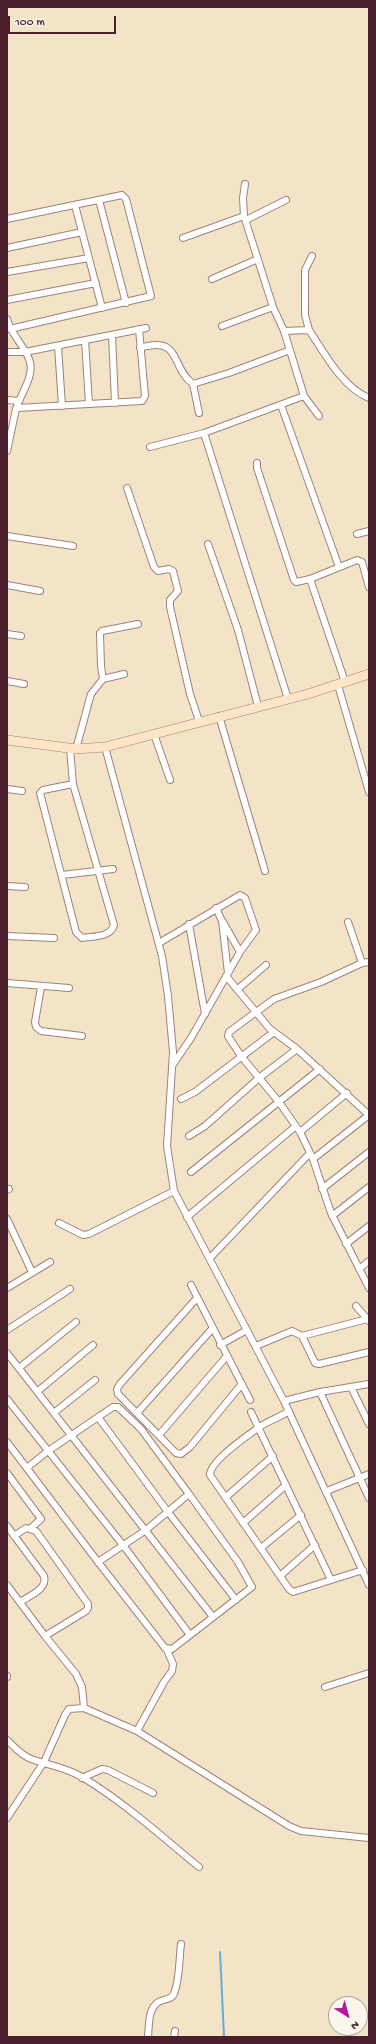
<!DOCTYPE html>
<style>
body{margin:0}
#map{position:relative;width:376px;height:2044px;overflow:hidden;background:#f3e4c8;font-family:"Gochi Hand",sans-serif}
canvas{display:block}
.frame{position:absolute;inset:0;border:8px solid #4a1f2b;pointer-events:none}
.north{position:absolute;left:328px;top:1996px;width:40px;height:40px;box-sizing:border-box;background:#fbf7ec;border:1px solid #b4a19f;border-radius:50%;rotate:143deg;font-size:11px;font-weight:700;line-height:16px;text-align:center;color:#4a1f2b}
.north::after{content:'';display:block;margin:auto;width:14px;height:18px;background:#b5179e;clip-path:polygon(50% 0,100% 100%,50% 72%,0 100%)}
.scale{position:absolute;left:8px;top:16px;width:108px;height:18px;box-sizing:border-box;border:2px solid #4a1f2b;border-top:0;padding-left:5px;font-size:12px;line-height:14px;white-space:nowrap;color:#4a1f2b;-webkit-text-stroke:3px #fbf7ec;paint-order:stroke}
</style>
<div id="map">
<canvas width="376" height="2044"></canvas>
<div class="frame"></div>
<div class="north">N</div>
<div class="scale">100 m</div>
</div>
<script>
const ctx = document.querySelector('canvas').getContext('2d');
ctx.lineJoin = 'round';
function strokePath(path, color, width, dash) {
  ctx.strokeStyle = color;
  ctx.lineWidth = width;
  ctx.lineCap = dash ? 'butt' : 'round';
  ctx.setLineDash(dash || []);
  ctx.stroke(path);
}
strokePath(new Path2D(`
 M220,1952L224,2037`), '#67abdc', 2);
const street = new Path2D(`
 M245,184L243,198L244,216L273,307L284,331L304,396L319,416
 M99,200L126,303
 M75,205L102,308
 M7,219L122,195L126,199L151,296L10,329
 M246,220L286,200
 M183,238L244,216
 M7,248L82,232
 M7,272L89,258
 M212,279L258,259
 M7,300L96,283
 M7,319C12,337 26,347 30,362C34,377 20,395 16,409C13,423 10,437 7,451
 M222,326L273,307
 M309,330L305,315V270L312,256
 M284,331L309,330C325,354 342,387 369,398
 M112,335L115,403
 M85,340L89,404
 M58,346L62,406
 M140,348C182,335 170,367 193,384L229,373L290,350
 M7,352H25L146,328
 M193,384L199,413
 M7,400L19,401
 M281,405L339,567
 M17,408L142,401L145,396L139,329
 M204,433L288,699
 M150,447L204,433L304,396
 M257,463V468L294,580L296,582L310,579L357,560L362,562L369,587
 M127,488L154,567L158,571L169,569L173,571L178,591L170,600V607L190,694L199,721
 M357,534L369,531
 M7,536L73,546
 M208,544L238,630L258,706
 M310,579L345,682
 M7,585L40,591
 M7,634L21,636
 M103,679L101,666L100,633L102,631L138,624
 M7,681L24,684
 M338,685L369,792
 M219,716L265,871
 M154,734L170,780
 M105,747L162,956L168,996L173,1052L167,1146L174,1191L284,1401L369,1585
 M70,749L73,784L114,925C110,938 93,936 82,938L76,932L40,793L43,790L73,784
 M76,749L91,694L103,679L124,674
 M7,789L22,791
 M62,875L113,869
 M7,886L25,887
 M216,908L222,921L228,973
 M223,922L240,952
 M348,922L362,963
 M189,924L205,1014
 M7,936L54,938
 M159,943L240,895L245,898L256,930L240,952L191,1038L172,1066
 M369,962L362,963L321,982L274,999L229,1032L228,1036L241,1056L279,1102L300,1132L313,1159L331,1213L369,1288
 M226,976L270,1029L297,1049L369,1115
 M7,983L69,988
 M41,987L35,1022L36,1027L41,1031L82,1036
 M238,989L266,965
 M181,1099L195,1092L274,1032
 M300,1132L347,1093
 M189,1136L205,1126L259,1078L297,1049
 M313,1159L369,1115
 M191,1172L320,1069
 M322,1189L369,1152
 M7,1190L9,1189
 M332,1216L369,1187
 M187,1217L296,1126
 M7,1219L32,1272
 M59,1223L83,1235L89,1234L174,1191
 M346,1244L369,1226
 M210,1258L310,1153
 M359,1269L369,1261
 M191,1285L250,1400
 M7,1288L50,1262
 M197,1298L120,1384L117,1389L118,1394L176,1453L181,1454L190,1447L241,1385
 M356,1306L369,1321
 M7,1330L70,1289
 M302,1336L367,1319
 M220,1345L247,1330
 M256,1346L292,1331L302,1336L315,1363L319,1364L369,1352
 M7,1353L213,1617
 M19,1368L76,1322
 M351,1387L369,1424
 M38,1391L93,1345
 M320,1392L369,1498
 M7,1399L123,1545L190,1635
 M284,1401L320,1392L369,1384
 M289,1411C279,1418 267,1421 258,1428C247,1436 209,1462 210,1475L289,1589L293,1592L363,1570
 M55,1412L95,1380
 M251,1412L331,1580
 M137,1413L212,1329
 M98,1417L168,1512L236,1600
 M159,1435L226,1357
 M7,1442L98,1562L146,1530L189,1494L141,1429L118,1407H113L48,1451L28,1467
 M7,1473L41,1519L31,1528
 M327,1491L369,1474
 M226,1497L273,1456
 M243,1523L286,1485
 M7,1526L44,1576C48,1589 29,1596 20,1602
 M14,1536L26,1528L36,1531L88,1604V1608L86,1611L45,1636L76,1674L82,1687L84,1708
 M261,1548L301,1515
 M98,1562L165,1648L172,1649L252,1587L238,1562L189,1494
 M280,1576L315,1545
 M7,1585L45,1636
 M7,1677V1676
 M325,1687L369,1673
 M137,1731L164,1682L172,1671L173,1664L167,1650
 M7,1740C14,1747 21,1755 31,1759C48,1765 65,1767 82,1777C124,1802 161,1836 199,1867
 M82,1778L102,1769L108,1770L153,1793
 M7,1818L44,1762L65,1715L69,1709L84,1708L137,1731L289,1826L301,1831L369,1838
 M148,2037C149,2027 148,2011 156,2004C161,1998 171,2001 174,1994C180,1978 179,1960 181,1944
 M174,2037L175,2031`);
const secondary = new Path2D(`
 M7,740L76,749L105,747L308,694L369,674`);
strokePath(street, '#9e827a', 8);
strokePath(secondary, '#9e827a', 10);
strokePath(street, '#fff', 6);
strokePath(secondary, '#fde5c5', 9);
</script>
